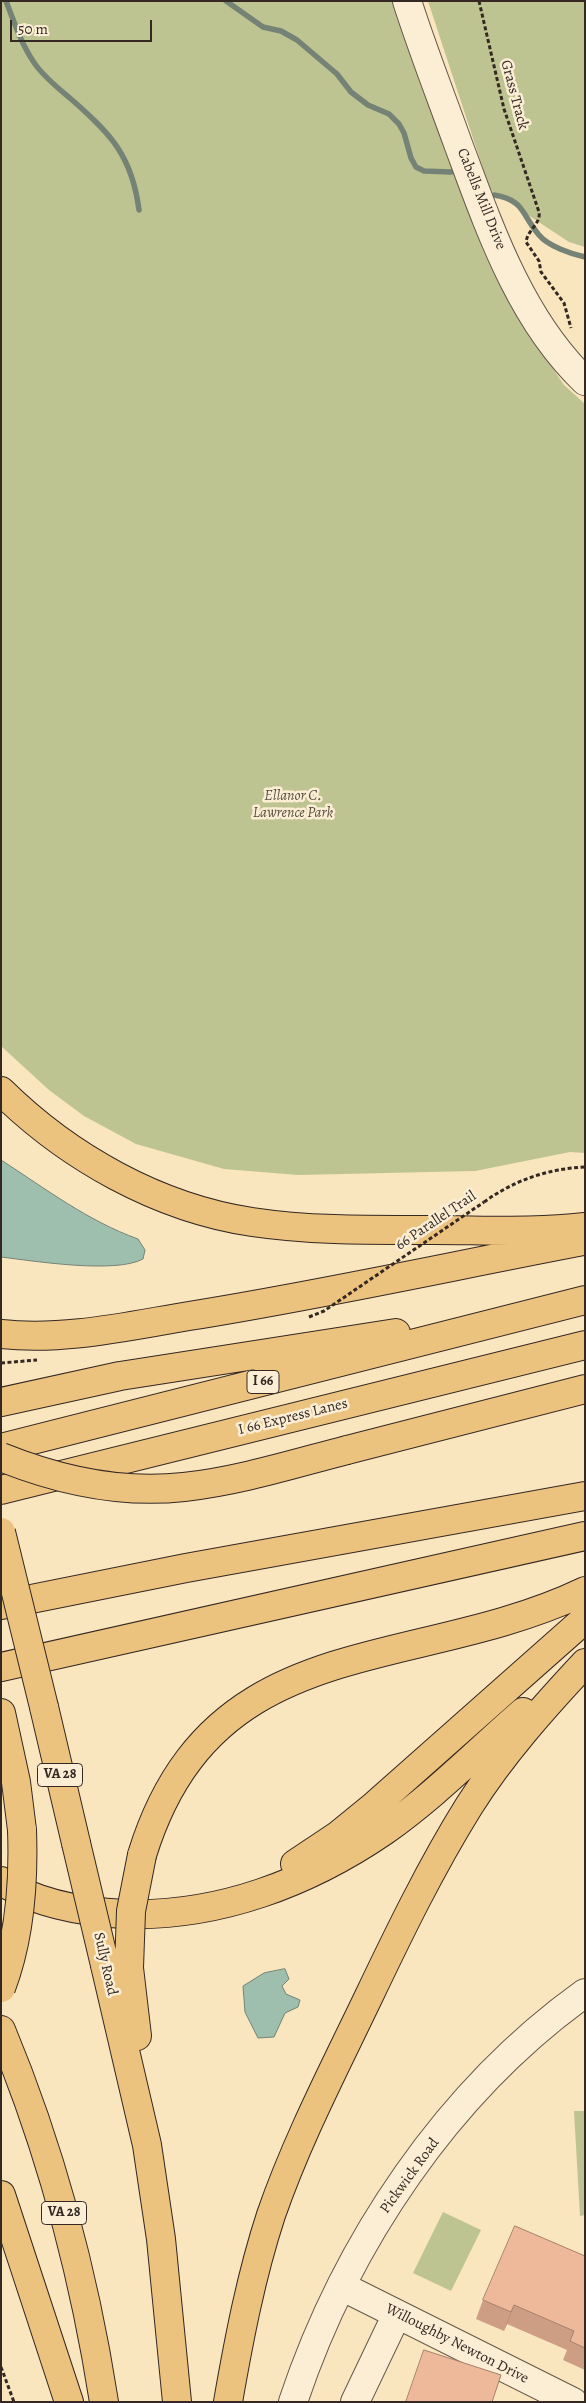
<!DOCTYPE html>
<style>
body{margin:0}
#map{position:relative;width:586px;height:2403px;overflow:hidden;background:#f9e5be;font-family:Alegreya,serif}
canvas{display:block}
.frame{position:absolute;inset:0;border:2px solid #342822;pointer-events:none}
.scale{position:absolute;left:10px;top:20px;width:142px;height:22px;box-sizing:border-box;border:2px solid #342822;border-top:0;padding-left:6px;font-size:15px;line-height:18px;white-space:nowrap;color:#342822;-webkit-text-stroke:4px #fbeed5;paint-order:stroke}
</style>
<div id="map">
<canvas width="586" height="2403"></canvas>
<div class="frame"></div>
<div class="scale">50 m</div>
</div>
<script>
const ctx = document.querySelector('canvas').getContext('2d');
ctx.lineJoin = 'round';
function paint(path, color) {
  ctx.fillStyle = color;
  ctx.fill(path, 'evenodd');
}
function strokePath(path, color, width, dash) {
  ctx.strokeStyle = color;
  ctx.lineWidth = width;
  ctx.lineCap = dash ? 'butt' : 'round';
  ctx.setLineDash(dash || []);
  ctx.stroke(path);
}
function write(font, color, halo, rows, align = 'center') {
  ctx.font = font + ' Alegreya,serif';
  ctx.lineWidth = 5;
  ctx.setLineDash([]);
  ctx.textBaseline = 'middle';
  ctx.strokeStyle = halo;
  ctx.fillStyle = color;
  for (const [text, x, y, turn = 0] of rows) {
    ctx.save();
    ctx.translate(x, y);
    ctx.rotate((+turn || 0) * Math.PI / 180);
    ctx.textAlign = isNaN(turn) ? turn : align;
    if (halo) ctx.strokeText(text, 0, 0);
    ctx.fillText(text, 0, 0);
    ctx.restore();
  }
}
paint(new Path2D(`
 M1,1H399L468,207L524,326L564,385L585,404V1153L570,1152L475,1171L298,1175L224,1169L136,1144L84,1116L49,1090L1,1046Z
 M428,1H585V247L569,242L490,190Z
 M574,2111H585V2215L580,2216Z
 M443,2212L481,2230L451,2291L413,2273Z`), '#bec491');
const water = new Path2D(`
 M1,1160C46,1189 88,1221 138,1239L145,1250L143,1259C115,1274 34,1261 1,1257Z
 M285,1969L289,1979L282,1986L286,1994L300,2000L298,2007L285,2013L274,2037L258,2038L245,2012L243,1986L264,1973Z`);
paint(water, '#9ebfae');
strokePath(water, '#748376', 1);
strokePath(new Path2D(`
 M6,1C14,22 22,46 35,64C45,78 58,88 71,99C111,134 132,156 139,210
 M226,1L263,27L281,31L297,40L337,74L351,92L368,105L389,114L399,124L404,133L411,158L416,167L424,171L451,172
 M494,195C525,200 521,214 539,235C548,246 571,254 585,257`), '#748376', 5.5);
const minor = new Path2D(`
 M407,1C422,48 440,94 457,141C488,224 519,318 585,381
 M341,2286L573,2402
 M293,2402C346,2243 448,2091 585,1993
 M355,2402L397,2314`);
const highway = new Path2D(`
 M1,1091C68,1157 158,1208 252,1222C312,1231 373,1230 434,1230C484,1230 535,1233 585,1227
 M1,1334C64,1341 128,1326 189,1316C321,1295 452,1266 583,1241
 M1,1402L120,1376L396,1333
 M1,1448L585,1300
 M347,1450L585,1389
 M1,1490L585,1345
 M1,1605L186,1568L585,1496
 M1,1667L585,1536
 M44,1707L76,1843
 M1,1713L16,1782L22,1830
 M142,1855C212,1627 412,1674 585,1591
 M295,1864L337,1836L375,1805L585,1619
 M1,1881C37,1904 83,1912 125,1914C218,1917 308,1883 384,1831C434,1796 477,1752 523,1712
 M105,1965L147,2145L161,2239L177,2402
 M129,1968L137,2036
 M1,2030C51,2150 84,2274 104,2402
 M1,2195L69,2402
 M228,2402C239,2339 251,2276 271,2215C297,2140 334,2069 368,1998C399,1933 431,1867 469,1806C502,1754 543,1708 585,1663`);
strokePath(minor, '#655749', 30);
strokePath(highway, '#342822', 30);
strokePath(new Path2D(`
 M479,1L504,109L539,212C541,224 528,229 526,242L539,261L541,272L564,303L571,328
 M484,1202C515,1180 547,1169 585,1167
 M1,1363L37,1360
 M1,2367L14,2402`), '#342822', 3, [4, 2.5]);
strokePath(minor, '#fbeed5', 28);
strokePath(highway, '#ecc27f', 28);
const highwayBridge = new Path2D(`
 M1,1457C58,1480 122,1494 184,1487C239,1481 293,1464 347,1450
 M1,1532L44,1707
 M76,1843L105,1965
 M129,1968L131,1911L142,1855
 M1,1988C20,1938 24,1883 22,1830`);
strokePath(highwayBridge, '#342822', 30, []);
strokePath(new Path2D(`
 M309,1317L324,1311L484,1202`), '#342822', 3, [4, 2.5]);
strokePath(highwayBridge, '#ecc27f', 28);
paint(new Path2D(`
 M585,2256V2370L563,2360L567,2350L507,2324L504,2331L476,2319L483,2300Z`), '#cd9e84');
paint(new Path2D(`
 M514,2305L507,2324L504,2331L511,2312Z`), '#a7816c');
const building = new Path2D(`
 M515,2226L585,2256V2348L570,2341L574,2331L514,2305L511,2312L483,2300Z
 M424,2350L501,2375L492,2402H406Z`);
paint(building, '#eeb89a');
strokePath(building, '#a7816c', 1);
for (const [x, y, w] of [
 [263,1382,32],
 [60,1775,45],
 [64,2213,45]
]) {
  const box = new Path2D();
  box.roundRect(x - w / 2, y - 11.5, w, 23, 4);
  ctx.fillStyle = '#fbeed5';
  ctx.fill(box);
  strokePath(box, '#342822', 1);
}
write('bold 14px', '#342822', null, [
 ["I 66",263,1382],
 ["VA 28",60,1775],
 ["VA 28",64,2213]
]);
write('15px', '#342822', '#fbeed5', [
 ["Grass Track",514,95,75],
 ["Cabells Mill Drive",481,199,68],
 ["66 Parallel Trail",436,1221,-34],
 ["I 66 Express Lanes",293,1417,-14],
 ["Sully Road",105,1964,77],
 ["Pickwick Road",410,2176,-54],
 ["Willoughby Newton Drive",457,2344,27]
]);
write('italic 15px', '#564f3e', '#fbeed5', [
 ["Ellanor C.",293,796],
 ["Lawrence Park",293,813]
]);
</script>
